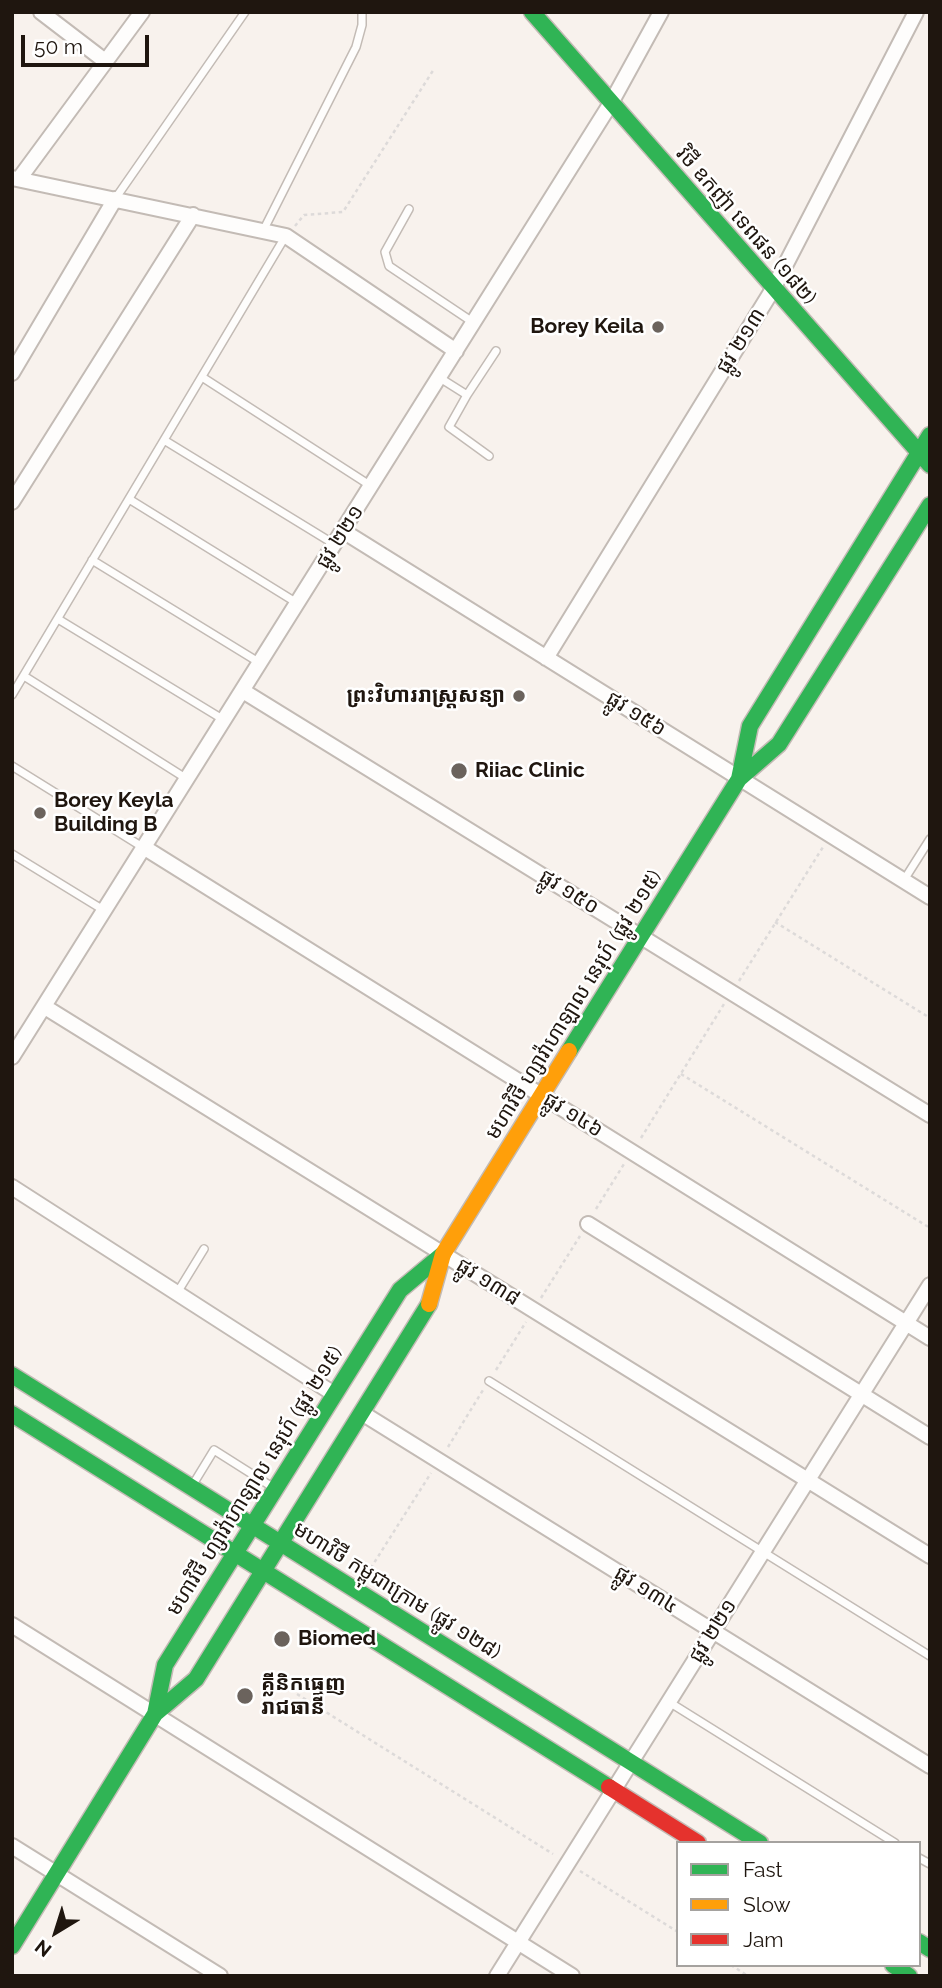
<!DOCTYPE html>
<meta charset="utf-8">
<style>
body{margin:0}
#map{position:relative;width:942px;height:1988px;overflow:hidden;background:#f8f2ed;font-family:Raleway,sans-serif}
canvas{display:block}
.frame{position:absolute;inset:0;border:14px solid #1f160f;pointer-events:none}
.legend{position:absolute;left:676px;top:1841px;width:245px;height:126px;box-sizing:border-box;background:#fff;border:2px solid #a5a29f;margin:0;padding:9px 12px;list-style:none;font-size:21px;color:#1f160f}
.legend li{display:flex;align-items:center;gap:14px;height:35px}
.legend b{width:35px;border:2px solid #a5a29f}
.north{position:absolute;left:21px;top:1897px;width:70px;height:70px;-webkit-text-stroke:5px #fff;paint-order:stroke;rotate:218deg;font-size:19px;font-weight:700;line-height:28px;text-align:center;color:#1f160f}
.north::after{content:'';display:block;margin:auto;width:24px;height:32px;background:#1f160f;clip-path:polygon(50% 0,100% 100%,50% 72%,0 100%)}
.scale{position:absolute;left:21px;top:35px;width:128px;height:32px;box-sizing:border-box;border:4px solid #1f160f;border-top:0;padding-left:9px;font-size:21px;line-height:24px;white-space:nowrap;color:#1f160f;-webkit-text-stroke:5px #fff;paint-order:stroke}
</style>
<div id="map">
<canvas width="942" height="1988"></canvas>
<div class="frame"></div>
<ul class="legend">
<li><b style="height:9px;background:#30b455"></b>Fast</li>
<li><b style="height:9px;background:#ff9f0a"></b>Slow</li>
<li><b style="height:9px;background:#e5322d"></b>Jam</li>
</ul>
<div class="north">N</div>
<div class="scale">50 m</div>
</div>
<script>
const ctx = document.querySelector('canvas').getContext('2d');
ctx.lineJoin = 'round';
function strokePath(path, color, width, dash) {
  ctx.strokeStyle = color;
  ctx.lineWidth = width;
  ctx.lineCap = dash ? 'butt' : 'round';
  ctx.setLineDash(dash || []);
  ctx.stroke(path);
}
function write(font, color, halo, rows, align = 'center') {
  ctx.font = font + ' Raleway,"Noto Sans Khmer",sans-serif';
  ctx.lineWidth = 5;
  ctx.setLineDash([]);
  ctx.textBaseline = 'middle';
  ctx.strokeStyle = halo;
  ctx.fillStyle = color;
  for (const [text, x, y, turn = 0] of rows) {
    ctx.save();
    ctx.translate(x, y);
    ctx.rotate((+turn || 0) * Math.PI / 180);
    ctx.textAlign = isNaN(turn) ? turn : align;
    if (halo) ctx.strokeText(text, 0, 0);
    ctx.fillText(text, 0, 0);
    ctx.restore();
  }
}
const lane = new Path2D(`
 M115,199L245,12
 M409,209L385,252L389,266L474,323
 M263,231L356,47L362,25V12
 M202,377L371,486
 M440,378L467,395L496,351
 M467,395L449,427L489,456
 M164,440L334,544
 M129,499L297,603
 M92,560L260,663
 M58,619L224,720
 M24,676L187,779
 M12,695L285,237
 M12,766L144,848
 M12,854L105,911
 M904,880L930,839
 M177,1293L204,1249
 M489,1381L930,1656
 M192,1486L214,1450L274,1488
 M669,1702L895,1843
 M919,1858L930,1864`);
const street = new Path2D(`
 M41,12L105,61
 M12,178L286,236L456,351
 M19,179L142,12
 M12,373L115,199
 M12,502L193,215
 M343,531L930,897
 M546,658L773,289L916,12
 M243,691L930,1115
 M145,848L930,1338
 M45,1007L930,1556
 M12,1057L611,103L661,12
 M12,1187L334,1394
 M588,1224L930,1437
 M362,1413L930,1766
 M12,1625L572,1976
 M12,1846L220,1976
 M497,1976L930,1285`);
const fast = new Path2D(`
 M532,12L930,465
 M739,779L750,726L930,435
 M569,1051L739,779L779,744L930,505
 M12,1375L760,1843
 M12,1414L609,1787
 M155,1714L165,1665L400,1290L443,1254
 M919,1942L930,1949
 M12,1946L155,1714L196,1679L429,1304
 M893,1965L909,1976`);
const slow = new Path2D(`
 M429,1304L443,1254L569,1051`);
const jam = new Path2D(`
 M609,1787L698,1843`);
strokePath(lane, '#c3bbb5', 10);
strokePath(street, '#c3bbb5', 18);
strokePath(fast, '#c3bbb5', 19);
strokePath(slow, '#c3bbb5', 19);
strokePath(jam, '#c3bbb5', 19);
strokePath(new Path2D(`
 M295,226L304,215L343,212L434,69
 M775,922L930,1018
 M739,981L823,847
 M681,1074L930,1228
 M641,1138L724,1004
 M596,1209L624,1164
 M541,1298L580,1236
 M496,1370L526,1322
 M448,1447L483,1390
 M367,1574L431,1473
 M297,1694L553,1854
 M580,1871L678,1932
 M731,1965L748,1976`), '#dddad9', 2.5, [3.5, 3.5]);
strokePath(lane, '#fefdfc', 7);
strokePath(street, '#fefdfc', 14);
strokePath(fast, '#30b455', 16);
strokePath(slow, '#ff9f0a', 16);
strokePath(jam, '#e5322d', 16);
for (const [x, y, r, color] of [
 [658,327,7,"#6b635d"],
 [519,696,7,"#6b635d"],
 [459,771,9,"#6b635d"],
 [40,813,7,"#6b635d"],
 [282,1639,9,"#6b635d"],
 [245,1696,9,"#6b635d"]
]) {
  const dot = new Path2D();
  dot.arc(x, y, r, 0, 2 * Math.PI);
  ctx.fillStyle = color;
  ctx.fill(dot);
  strokePath(dot, '#fff', 2.5);
}
write('21px', '#1f160f', '#fff', [
 ["វិថី ឧកញ៉ា ទេពផន (១៨២)",746,226,49],
 ["ផ្លូវ ២១៣",741,341,-58],
 ["ផ្លូវ ២២១",340,537,-58],
 ["ផ្លូវ ១៥៦",636,714,32],
 ["ផ្លូវ ១៥០",569,892,32],
 ["មហាវិថី ហ្សាវ៉ាហាឡាល នេរុហ៍ (ផ្លូវ ២១៥)",574,1005,-58],
 ["ផ្លូវ ១៤៦",573,1115,32],
 ["ផ្លូវ ១៣៨",488,1282,32],
 ["មហាវិថី ហ្សាវ៉ាហាឡាល នេរុហ៍ (ផ្លូវ ២១៥)",255,1481,-58],
 ["ផ្លូវ ១៣៤",646,1590,32],
 ["មហាវិថី កម្ពុជាក្រោម (ផ្លូវ ១២៨)",397,1591,32],
 ["ផ្លូវ ២២១",713,1631,-58]
]);
write('bold 21px', '#1f160f', '#fff', [
 ["Borey Keila",644,327,"right"],
 ["ព្រះវិហាររាស្ត្រសន្យា",505,696,"right"],
 ["Riiac Clinic",475,771],
 ["Borey Keyla",54,801],
 ["Building B",54,825],
 ["Biomed",298,1639],
 ["គ្លីនិកធ្មេញ",261,1684],
 ["រាជធានី",261,1708]
], 'left');
</script>
